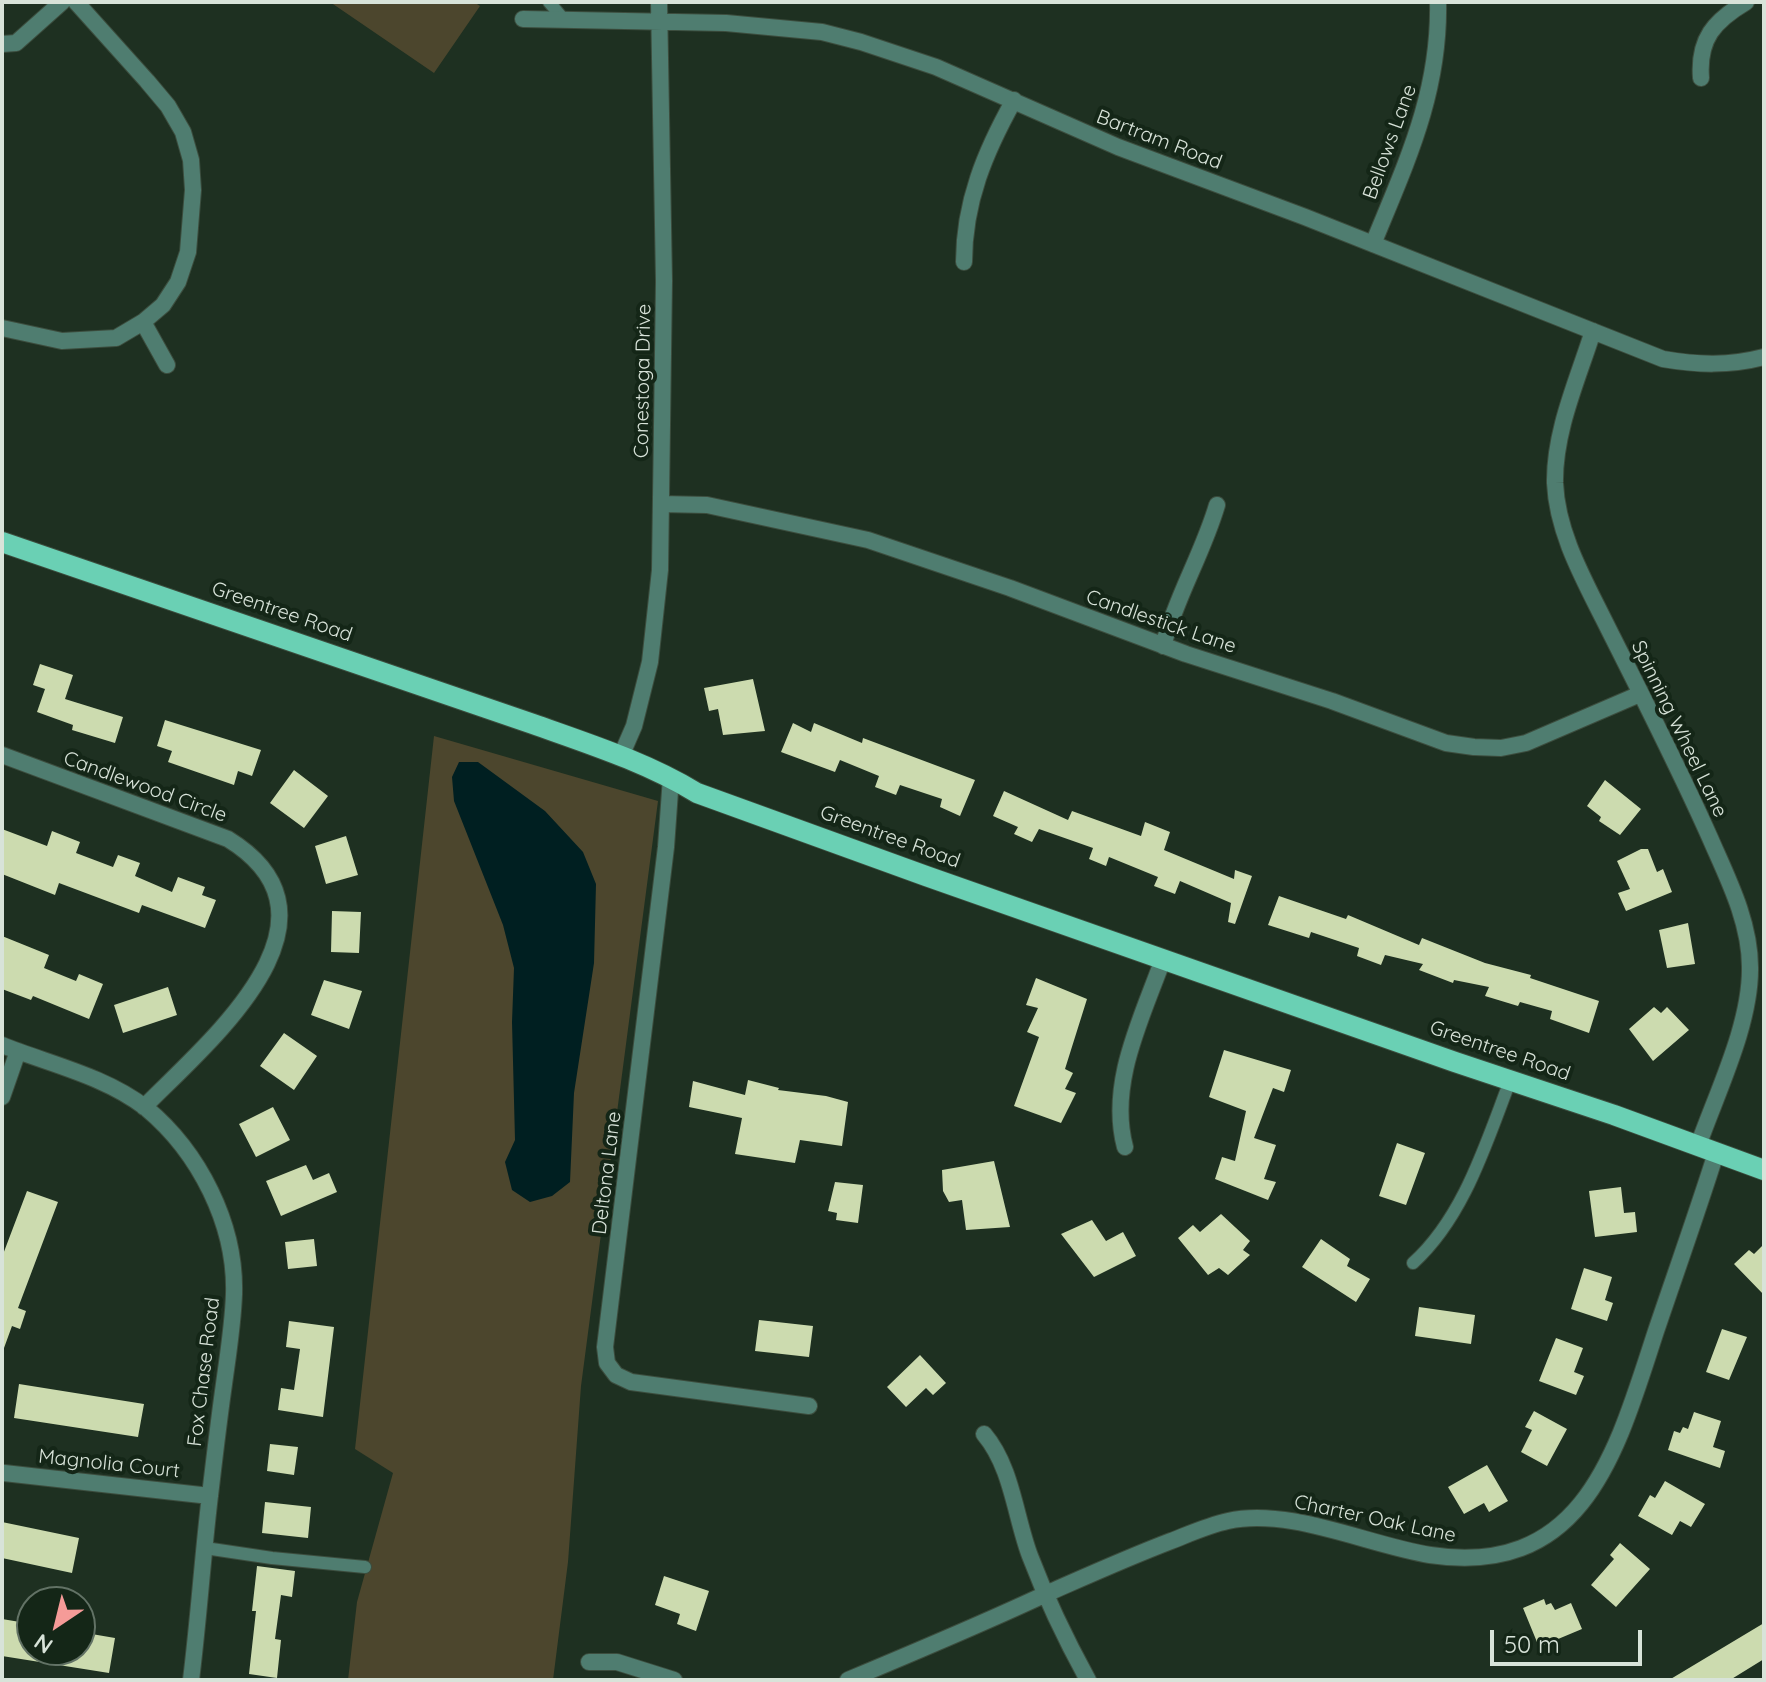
<!DOCTYPE html>
<style>
body{margin:0}
#map{position:relative;width:1766px;height:1682px;overflow:hidden;background:#1e3021;font-family:Quicksand,sans-serif}
canvas{display:block}
.frame{position:absolute;inset:0;border:4px solid #d8e3d9;pointer-events:none}
.north{position:absolute;left:16px;top:1586px;width:80px;height:80px;box-sizing:border-box;background:#142617;border:2px solid #627265;border-radius:50%;rotate:215deg;font-size:22px;font-weight:700;line-height:32px;text-align:center;color:#d8e3d9}
.north::after{content:'';display:block;margin:auto;width:28px;height:36px;background:#f59b98;clip-path:polygon(50% 0,100% 100%,50% 72%,0 100%)}
.scale{position:absolute;left:1490px;top:1630px;width:152px;height:36px;box-sizing:border-box;border:4px solid #d8e3d9;border-top:0;padding-left:10px;font-size:24px;line-height:28px;white-space:nowrap;color:#d8e3d9;-webkit-text-stroke:6px #142617;paint-order:stroke}
</style>
<div id="map">
<canvas width="1766" height="1682"></canvas>
<div class="frame"></div>
<div class="north">N</div>
<div class="scale">50 m</div>
</div>
<script>
const ctx = document.querySelector('canvas').getContext('2d');
ctx.lineJoin = 'round';
function paint(path, color) {
  ctx.fillStyle = color;
  ctx.fill(path, 'evenodd');
}
function strokePath(path, color, width, dash) {
  ctx.strokeStyle = color;
  ctx.lineWidth = width;
  ctx.lineCap = dash ? 'butt' : 'round';
  ctx.setLineDash(dash || []);
  ctx.stroke(path);
}
function write(font, color, halo, rows, align = 'center') {
  ctx.font = font + ' Quicksand,sans-serif';
  ctx.lineWidth = 8;
  ctx.setLineDash([]);
  ctx.textBaseline = 'middle';
  ctx.strokeStyle = halo;
  ctx.fillStyle = color;
  for (const [text, x, y, turn = 0] of rows) {
    ctx.save();
    ctx.translate(x, y);
    ctx.rotate((+turn || 0) * Math.PI / 180);
    ctx.textAlign = isNaN(turn) ? turn : align;
    if (halo) ctx.strokeText(text, 0, 0);
    ctx.fillText(text, 0, 0);
    ctx.restore();
  }
}
paint(new Path2D(`
 M330,2H474L480,6L434,73Z
 M434,736L658,801L581,1386L568,1562L553,1680H348L357,1602L393,1473L355,1449Z`), '#4c462d');
paint(new Path2D(`
 M459,762H478L545,811L583,852L596,884L594,963L574,1093L570,1182L552,1196L530,1202L512,1190L505,1162L515,1140L512,1022L514,968L503,925L454,801L452,777Z`), '#001f21');
paint(new Path2D(`
 M40,664L73,675L65,699L123,717L115,743L72,730L73,725L37,712L45,689L33,685Z
 M753,679L765,731L723,735L718,709L709,711L704,688Z
 M165,720L261,750L252,776L238,771L234,785L168,762L172,751L157,746Z
 M793,723L811,732L814,723L862,743L863,738L975,780L960,816L940,807L942,799L900,785L896,795L875,787L879,776L840,760L835,772L781,752Z
 M294,770L328,796L304,828L270,803Z
 M1605,780L1641,809L1620,835L1599,821L1601,817L1587,806Z
 M1004,791L1068,820L1072,811L1141,836L1145,822L1170,832L1164,850L1234,879L1235,870L1252,876L1235,924L1228,922L1231,903L1180,881L1175,894L1154,886L1158,877L1109,857L1106,866L1089,859L1093,848L1039,829L1032,842L1014,834L1018,827L993,816Z
 M2,829L47,846L52,831L80,842L76,853L113,867L118,855L140,863L135,876L172,892L178,877L205,887L202,895L216,900L205,928L142,905L139,913L59,883L55,895L2,874Z
 M346,836L358,875L326,884L315,846Z
 M1641,849H1648L1657,872L1663,869L1672,892L1626,911L1618,893L1630,889L1617,861Z
 M1279,896L1346,919L1348,915L1419,945L1422,938L1485,963L1531,975L1530,978L1599,1001L1589,1033L1550,1019L1552,1011L1520,1002L1518,1006L1485,996L1489,987L1454,980L1453,983L1419,970L1423,964L1385,955L1381,965L1357,956L1359,948L1311,932L1309,938L1268,925Z
 M332,911L361,912L359,953L331,952Z
 M1688,923L1695,964L1667,968L1659,930Z
 M2,936L49,955L44,968L76,981L79,974L103,984L89,1019L33,996L31,1000L2,989Z
 M1036,978L1087,999L1065,1069L1073,1073L1065,1089L1076,1093L1061,1123L1014,1106L1039,1037L1027,1032L1038,1008L1026,1005Z
 M324,980L362,991L349,1029L311,1015Z
 M168,987L177,1015L123,1033L114,1005Z
 M1654,1007L1661,1013L1667,1007L1689,1030L1653,1061L1629,1029Z
 M284,1033L317,1056L294,1090L260,1066Z
 M1224,1050L1291,1070L1284,1092L1273,1088L1254,1138L1276,1145L1264,1179L1276,1182L1268,1200L1215,1179L1222,1157L1235,1161L1246,1111L1209,1097Z
 M748,1080L779,1088L778,1090L826,1096L848,1102L842,1146L800,1140L795,1163L735,1154L742,1118L689,1107L693,1081L745,1095Z
 M273,1107L290,1140L256,1157L239,1124Z
 M1397,1143L1425,1153L1406,1205L1379,1196Z
 M994,1161L1010,1227L966,1230L962,1200L949,1202L943,1191L942,1170Z
 M306,1165L313,1180L329,1173L337,1192L281,1216L266,1181Z
 M835,1182L863,1185L858,1223L836,1220L837,1213L828,1211Z
 M1621,1187L1624,1213L1635,1212L1637,1232L1595,1237L1589,1191Z
 M27,1191L58,1202L18,1308L26,1311L20,1329L12,1326L4,1348L2,1257Z
 M1221,1214L1250,1241L1243,1250L1250,1255L1228,1275L1219,1268L1208,1275L1178,1238L1193,1225L1200,1232Z
 M1092,1220L1106,1241L1123,1232L1136,1256L1094,1277L1061,1234Z
 M314,1239L317,1266L288,1269L285,1242Z
 M1321,1239L1350,1259L1347,1266L1370,1279L1356,1302L1302,1267Z
 M1764,1244V1295L1734,1264L1749,1250L1754,1254Z
 M1584,1268L1612,1277L1605,1300L1613,1303L1607,1321L1571,1309Z
 M1419,1307L1475,1315L1471,1344L1415,1336Z
 M759,1320L813,1326L809,1357L755,1351Z
 M289,1321L334,1327L323,1417L278,1410L281,1388L294,1390L300,1349L286,1347Z
 M1722,1329L1747,1337L1729,1380L1706,1372Z
 M1556,1338L1583,1348L1574,1372L1584,1376L1576,1395L1539,1381Z
 M920,1355L946,1383L933,1395L926,1388L906,1407L887,1387Z
 M19,1384L144,1404L138,1437L14,1418Z
 M1534,1411L1567,1429L1547,1466L1521,1452L1532,1430L1525,1427Z
 M1694,1412L1721,1421L1713,1447L1725,1451L1720,1468L1668,1450L1674,1431L1680,1433L1683,1427L1688,1429Z
 M270,1444L298,1447L294,1475L267,1471Z
 M1487,1465L1508,1501L1489,1512L1484,1503L1464,1514L1448,1487Z
 M1665,1481L1705,1504L1691,1527L1680,1521L1672,1535L1638,1516L1650,1495L1655,1498Z
 M265,1502L311,1507L308,1538L262,1533Z
 M2,1522L79,1538L72,1573L2,1558Z
 M1620,1543L1650,1569L1616,1607L1591,1585L1614,1559L1610,1555Z
 M257,1566L295,1571L292,1597L281,1595L275,1639L281,1640L277,1678L249,1674L256,1611H252Z
 M664,1576L709,1591L696,1631L677,1624L680,1614L655,1605Z
 M1544,1599L1546,1605L1551,1603L1555,1610L1571,1603L1582,1629L1539,1647L1523,1608Z
 M2,1619L32,1624V1650H80V1632L115,1638L109,1673L2,1656Z
 M1764,1623V1659L1730,1680H1669Z`), '#ccdbaf');
const lane = new Path2D(`
 M549,2L565,21
 M1413,1263C1464,1217 1486,1143 1510,1081
 M205,1548L272,1558L365,1567`);
const street = new Path2D(`
 M523,19L726,23L822,32L861,42L936,67L1118,147L1305,217L1663,359C1698,365 1729,366 1764,357
 M2,44L16,43L62,2
 M1701,78C1698,39 1714,21 1746,2
 M1373,244C1406,163 1440,93 1438,2
 M964,262C964,202 985,152 1014,100
 M143,322L167,365
 M2,328L62,341L116,338L143,322L163,305L178,282L188,252L193,190L191,160L183,132L168,106L147,81L76,2
 M1593,331C1578,379 1554,431 1555,483C1557,531 1582,576 1603,618C1641,694 1680,769 1714,847C1731,885 1750,925 1750,967C1751,1024 1717,1092 1698,1146
 M661,504L707,505L868,540L1010,588L1186,654L1332,701L1446,743L1474,747L1501,748L1526,743L1640,694
 M1163,646C1176,597 1203,553 1217,505
 M2,755L228,839C358,919 208,1042 144,1107
 M621,756L634,726L650,662L660,570L664,281L659,2
 M671,777L666,847L605,1347L607,1363L616,1375L631,1382L809,1406
 M2,1045C49,1064 105,1076 146,1108C199,1152 236,1224 234,1294C233,1324 228,1355 224,1384C219,1419 215,1453 211,1487C203,1551 199,1616 191,1680
 M2,1097L18,1051
 M1125,1147C1108,1083 1142,1018 1163,959
 M984,1434C1012,1467 1015,1516 1030,1556C1046,1598 1066,1640 1088,1680
 M4,1473L210,1496
 M589,1662H617L674,1680
 M848,1680C915,1652 982,1624 1048,1593C1089,1575 1129,1557 1171,1541C1189,1534 1209,1525 1228,1521C1289,1507 1368,1545 1430,1555C1585,1578 1617,1450 1656,1331C1676,1272 1697,1213 1716,1153`);
const primary = new Path2D(`
 M2,542L533,724C589,744 646,762 697,793L926,876L1455,1062L1614,1115L1764,1170`);
strokePath(lane, '#3c4d3e', 14);
strokePath(street, '#3c4d3e', 18);
strokePath(primary, '#3c4d3e', 22);
strokePath(lane, '#4f7d70', 12);
strokePath(street, '#4f7d70', 16);
strokePath(primary, '#6ad0b4', 20);
write('20px', '#d8e3d9', '#142617', [
 ["Bartram Road",1159,140,21],
 ["Bellows Lane",1390,142,-70],
 ["Conestoga Drive",643,381,-89],
 ["Greentree Road",282,612,19],
 ["Candlestick Lane",1161,622,19],
 ["Spinning Wheel Lane",1679,729,64],
 ["Candlewood Circle",145,787,20],
 ["Greentree Road",890,837,20],
 ["Greentree Road",1500,1051,19],
 ["Deltona Lane",607,1173,-83],
 ["Fox Chase Road",204,1372,-83],
 ["Magnolia Court",109,1464,6],
 ["Charter Oak Lane",1375,1519,12]
]);
</script>
